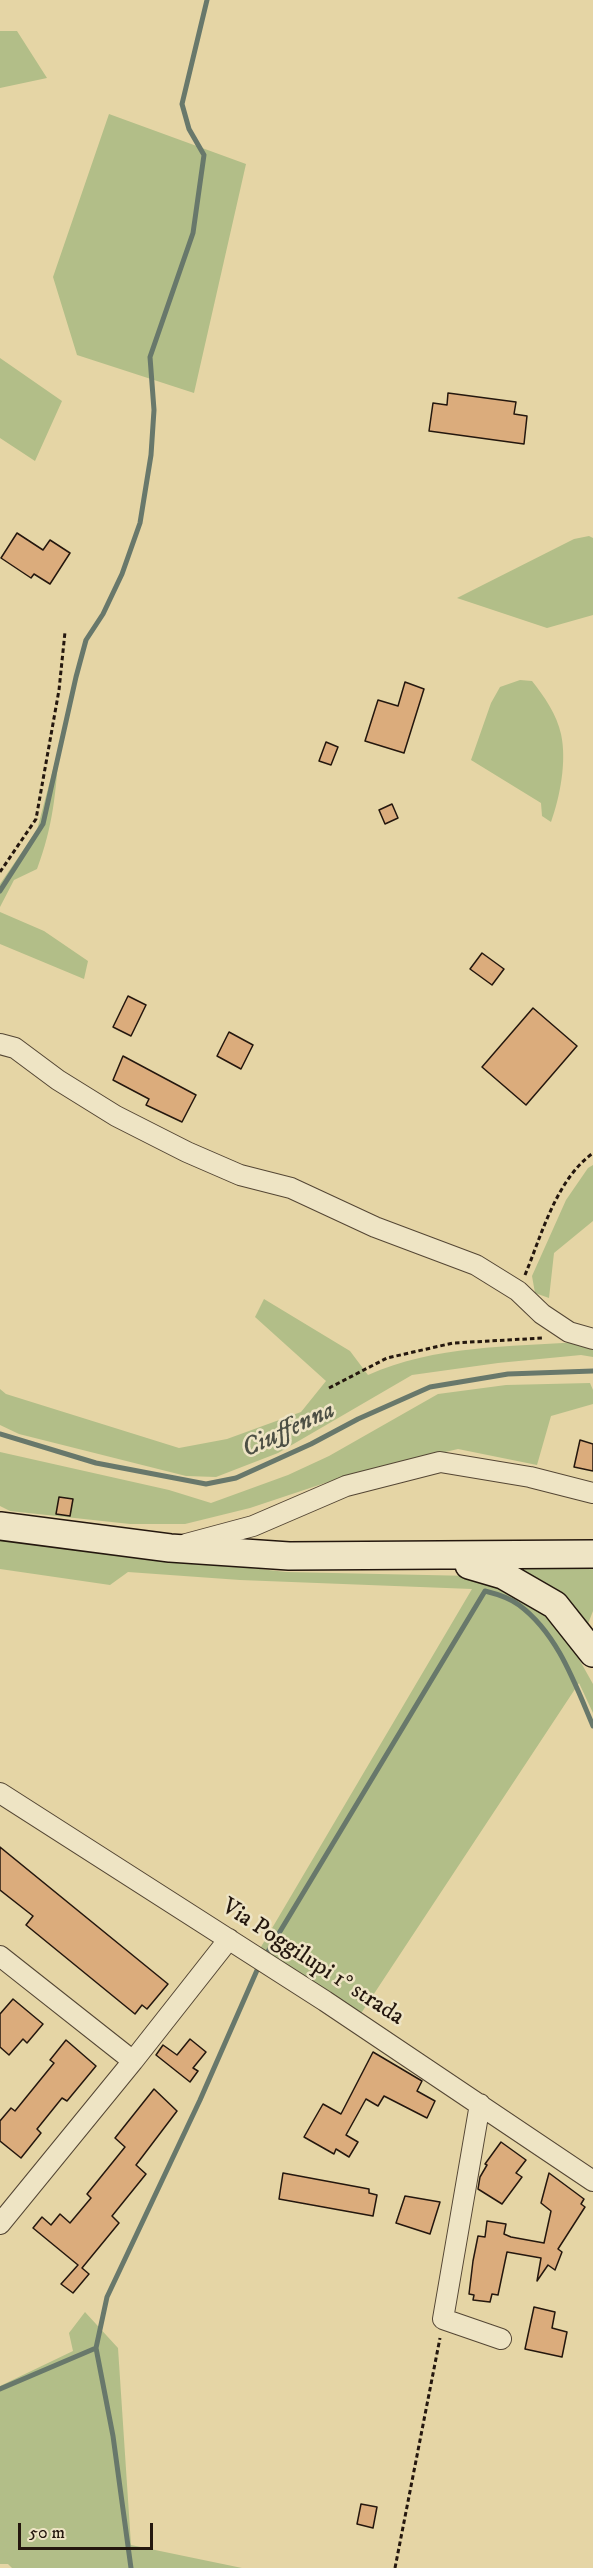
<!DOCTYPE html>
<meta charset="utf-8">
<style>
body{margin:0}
#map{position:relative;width:593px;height:2568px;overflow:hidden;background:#e5d5a5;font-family:"IM FELL DW Pica",serif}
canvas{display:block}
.scale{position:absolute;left:18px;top:2523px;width:135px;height:27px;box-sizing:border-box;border:3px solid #24170e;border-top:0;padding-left:8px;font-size:18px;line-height:21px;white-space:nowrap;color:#24170e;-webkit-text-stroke:4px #eee4c4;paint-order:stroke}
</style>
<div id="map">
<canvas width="593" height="2568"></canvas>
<div class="scale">50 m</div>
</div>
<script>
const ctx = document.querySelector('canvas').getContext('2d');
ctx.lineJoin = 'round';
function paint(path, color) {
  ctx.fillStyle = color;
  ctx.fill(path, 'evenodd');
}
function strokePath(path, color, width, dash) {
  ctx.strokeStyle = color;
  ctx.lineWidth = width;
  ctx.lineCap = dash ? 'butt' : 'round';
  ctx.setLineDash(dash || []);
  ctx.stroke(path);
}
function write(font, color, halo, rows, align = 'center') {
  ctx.font = font + ' "IM FELL DW Pica",serif';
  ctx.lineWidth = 5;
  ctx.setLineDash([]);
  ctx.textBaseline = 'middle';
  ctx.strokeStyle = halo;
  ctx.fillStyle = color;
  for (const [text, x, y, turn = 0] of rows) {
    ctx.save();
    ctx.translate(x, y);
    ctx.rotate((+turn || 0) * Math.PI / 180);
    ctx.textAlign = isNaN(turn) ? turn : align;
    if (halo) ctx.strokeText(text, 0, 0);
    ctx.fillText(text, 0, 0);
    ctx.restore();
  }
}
paint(new Path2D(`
 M0,31H17L47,78L0,88Z
 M109,114L246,164L194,393L77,355L53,277Z
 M0,358L62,401L35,461L0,438Z
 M589,536L593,538V615L547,628L457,598L574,539Z
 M520,680L532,681C544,696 557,715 561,734C567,761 560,797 551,822L542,816L541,803L471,760L491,703L500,687Z
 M59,747C56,792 53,827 37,869L14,880L0,907V884L37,830Z
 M0,912L44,931L88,961L84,979L0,944Z
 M593,1165V1221L554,1253L549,1298L535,1293L532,1276L566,1200L588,1168Z
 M264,1299L350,1351L368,1375C435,1345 509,1347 581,1342L593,1345V1357L581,1355L498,1363L412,1375L278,1453L216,1477L186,1476L19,1434L0,1425V1389L6,1394L179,1448L227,1439L301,1412L326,1381L255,1317Z
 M590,1383L593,1390V1404L551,1416L537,1465L458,1449L355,1473L250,1508L185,1524H130L10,1511L0,1506V1452L169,1490L211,1503L288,1475L329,1456L438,1394L506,1385Z
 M0,1539L286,1572L473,1576L536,1602L566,1636L593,1684V1713L579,1683L358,2018L258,1952L472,1589L240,1580L128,1572L110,1585L0,1569Z
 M593,1560V1611L586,1629L572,1608L543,1581L502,1562Z
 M85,2312L118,2348L131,2545L242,2568H12L8,2564H0V2386L73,2351L69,2333Z`), '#b2be88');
strokePath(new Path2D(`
 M0,891L43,824L76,677L86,640L103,614L122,574L140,523L151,455L154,410L150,357L193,233L204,155L189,129L182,104L207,0
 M0,1434L96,1463L206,1484L236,1478L311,1444L358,1419L430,1387L508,1374L593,1371
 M0,2389L96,2348
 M131,2568L113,2436L96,2348L107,2297L200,2100L258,1968L485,1591C497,1594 510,1598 519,1605C558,1634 575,1684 593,1726`), '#68786b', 5);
const building = new Path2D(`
 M448,393L516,402L514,414L527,416L524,444L429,431L433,403L447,405Z
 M17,533L43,550L50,540L70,553L50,584L34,574L31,578L1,558Z
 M405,682L424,689L404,753L365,741L378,700L398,706Z
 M326,742L338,747L331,765L319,761Z
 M392,804L398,818L385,824L379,810Z
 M482,953L504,969L492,985L470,969Z
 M128,996L146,1005L131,1036L113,1027Z
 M533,1008L577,1046L526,1105L482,1067Z
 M229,1032L253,1045L241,1069L217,1056Z
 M123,1056L196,1095L182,1122L146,1105L149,1099L113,1080Z
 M580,1440L593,1444V1471L574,1467Z
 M59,1497L73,1499L70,1516L56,1514Z
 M0,1847L168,1984L147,2009L142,2005L135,2014L26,1925L33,1916L0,1890Z
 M13,1999L43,2024L27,2043L23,2039L9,2055L0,2047V2014Z
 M190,2039L206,2052L193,2068L198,2071L190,2082L156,2055L163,2045L177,2055Z
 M66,2040L96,2066L67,2101L62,2098L37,2129L41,2133L21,2158L0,2141V2121L11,2108L15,2111L54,2063L50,2060Z
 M373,2052L422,2081L417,2091L435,2101L427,2118L384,2096L378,2106L366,2099L346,2135L358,2142L349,2157L336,2149L334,2154L304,2137L323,2104L341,2114Z
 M154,2089L177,2111L136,2165L146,2174L112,2216L119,2223L82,2268L89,2274L73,2293L61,2284L78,2265L33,2228L42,2217L51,2225L60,2214L70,2223L91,2198L87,2194L125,2147L115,2138Z
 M501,2142L526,2160L516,2173L522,2177L502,2204L478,2189L480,2177L487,2165L485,2164Z
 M283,2173L369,2189V2193L377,2195L373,2216L279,2199Z
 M549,2173L584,2199L581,2204L585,2207L558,2249L562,2252L555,2270L548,2265L537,2281L541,2258L507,2252L498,2295L492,2294L490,2302L473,2300L474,2295L469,2294L473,2261L478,2236L485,2237L487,2221L506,2224L504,2234L511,2237L544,2243L551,2211L541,2203Z
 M405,2196L440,2202L430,2234L396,2223Z
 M534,2307L555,2312L552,2328L567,2332L562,2357L525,2349Z
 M361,2504L377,2507L373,2528L357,2524Z`);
paint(building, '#dbac7c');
strokePath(building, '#24170e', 1.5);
const street = new Path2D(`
 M0,1044L15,1048L58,1080L116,1116L187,1152L240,1175L291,1188L375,1227L476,1265L518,1291L542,1314L569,1332L593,1339
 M186,1544L253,1526L346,1486L440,1462L530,1477L593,1493
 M0,1793L325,2001L593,2181
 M0,1956L133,2061L0,2224
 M133,2061L229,1939
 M480,2104L443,2319L501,2339`);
const secondary = new Path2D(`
 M0,1526L170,1548L289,1556L593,1554
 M469,1565L503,1575L555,1605L593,1653`);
strokePath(street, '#544634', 22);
strokePath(secondary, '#24170e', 30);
strokePath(new Path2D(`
 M0,872L36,819L59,690L65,632
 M525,1275C542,1234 556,1180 593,1153
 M329,1388L387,1358L453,1343L544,1338
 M395,2568L440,2338`), '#24170e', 3, [4.5, 3]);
strokePath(street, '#eee4c4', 20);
strokePath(secondary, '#eee4c4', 27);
write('24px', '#24170e', '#eee4c4', [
 ["Via Poggilupi 1° strada",312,1963,33]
]);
write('italic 26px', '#4c4f44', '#eee4c4', [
 ["Ciuffenna",289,1431,-25]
]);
</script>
